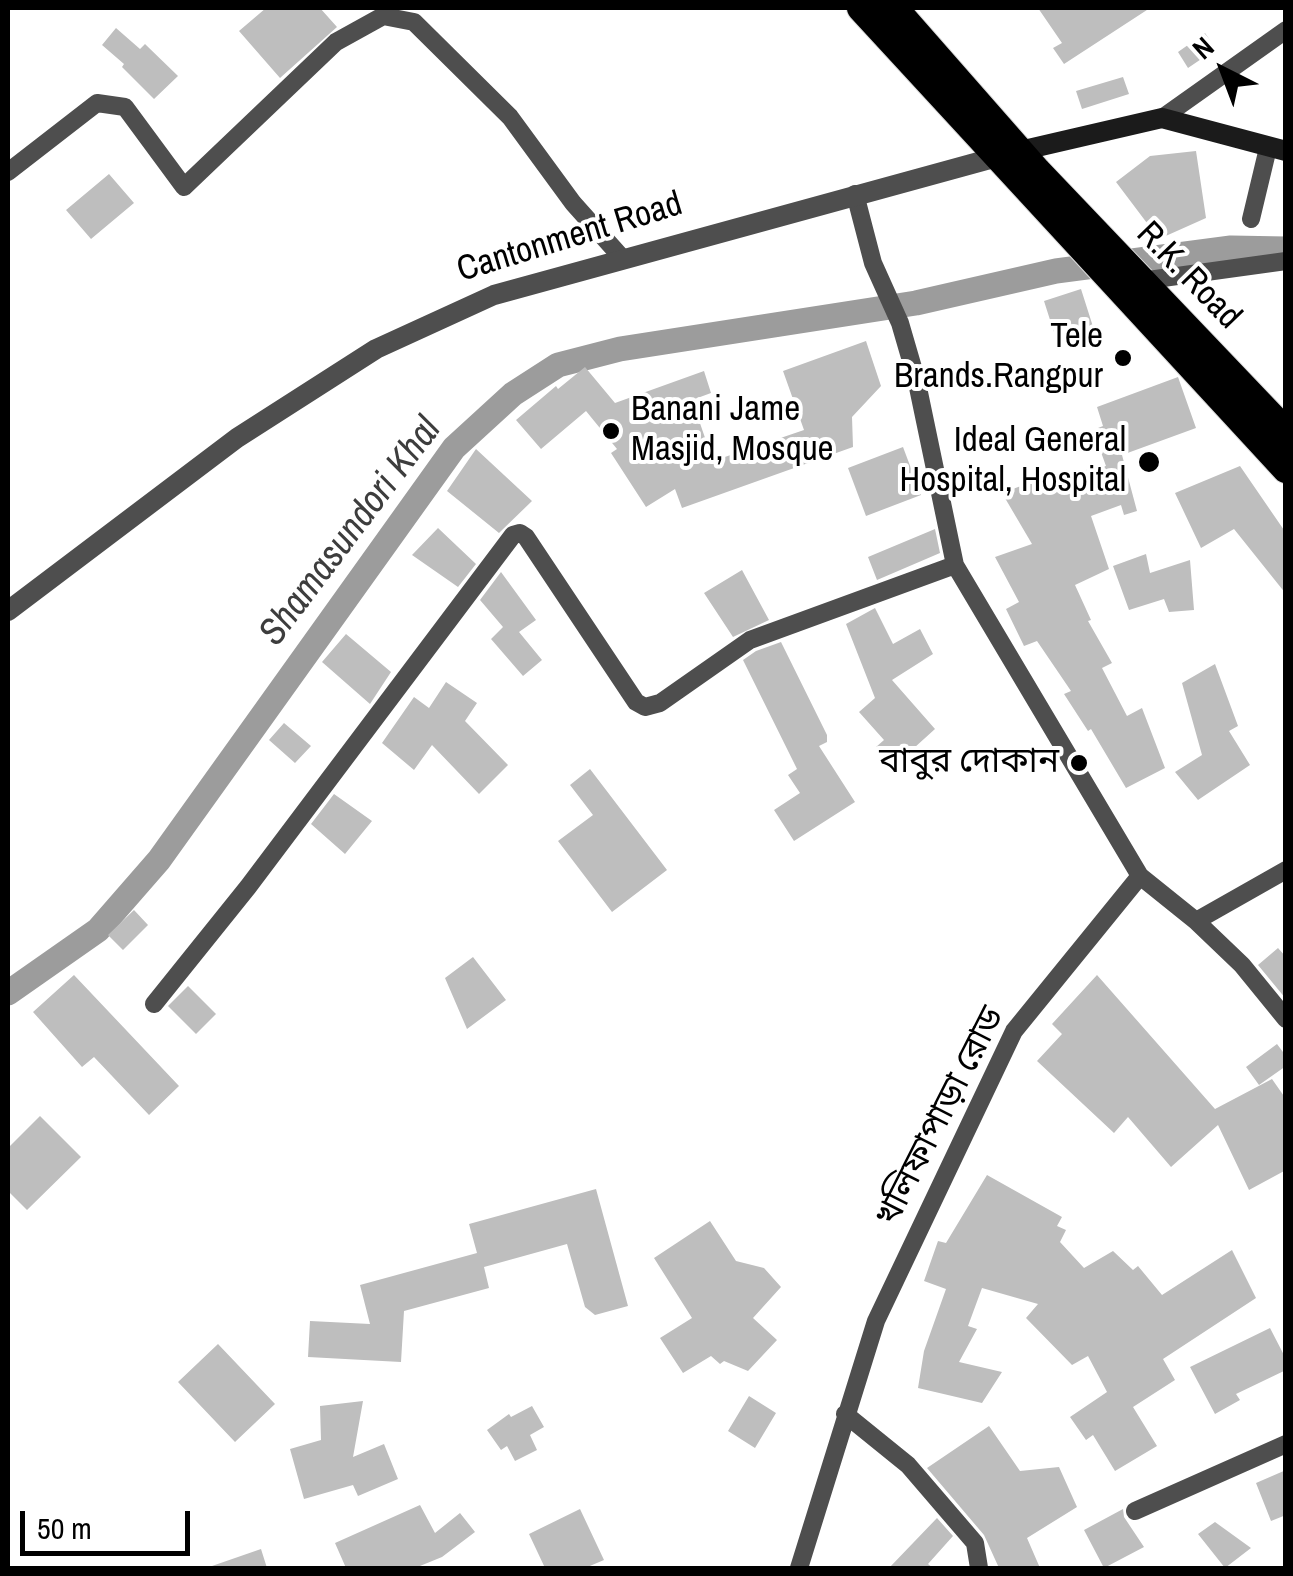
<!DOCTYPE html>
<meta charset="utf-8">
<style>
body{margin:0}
#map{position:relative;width:1293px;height:1576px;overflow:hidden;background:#fff;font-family:"Archivo Narrow",sans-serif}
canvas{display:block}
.frame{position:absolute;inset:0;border:10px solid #000;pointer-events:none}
.north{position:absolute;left:1173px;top:20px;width:100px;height:100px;-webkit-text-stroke:8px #fff;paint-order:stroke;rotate:318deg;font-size:28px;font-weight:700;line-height:40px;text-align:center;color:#000}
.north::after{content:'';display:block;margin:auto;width:35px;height:45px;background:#000;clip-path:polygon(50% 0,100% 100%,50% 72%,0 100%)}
.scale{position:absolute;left:20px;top:1511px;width:170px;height:45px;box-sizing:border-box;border:5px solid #000;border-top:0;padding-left:12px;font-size:30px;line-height:35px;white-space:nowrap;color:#000;-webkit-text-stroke:8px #fff;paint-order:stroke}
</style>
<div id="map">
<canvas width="1293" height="1576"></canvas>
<div class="frame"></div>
<div class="north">N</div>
<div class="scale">50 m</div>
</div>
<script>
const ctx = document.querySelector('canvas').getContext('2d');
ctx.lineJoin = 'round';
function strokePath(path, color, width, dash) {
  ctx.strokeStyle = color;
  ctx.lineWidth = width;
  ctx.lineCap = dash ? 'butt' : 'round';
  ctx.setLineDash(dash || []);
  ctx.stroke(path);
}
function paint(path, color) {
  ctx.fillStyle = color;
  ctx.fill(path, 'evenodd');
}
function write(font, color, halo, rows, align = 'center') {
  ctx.font = font + ' "Archivo Narrow","Noto Sans Bengali",sans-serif';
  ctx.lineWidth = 8;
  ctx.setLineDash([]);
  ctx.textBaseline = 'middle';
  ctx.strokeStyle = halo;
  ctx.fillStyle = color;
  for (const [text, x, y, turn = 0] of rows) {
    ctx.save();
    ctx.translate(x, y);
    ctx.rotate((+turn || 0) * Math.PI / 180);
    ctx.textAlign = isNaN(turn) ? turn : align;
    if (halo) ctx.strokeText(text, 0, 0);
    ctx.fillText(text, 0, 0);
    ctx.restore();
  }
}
strokePath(new Path2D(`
 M8,993L98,930L159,860L454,448L513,394L558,365L620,349L916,303L1056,271L1231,248L1286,249`), '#9c9c9c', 25);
paint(new Path2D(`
 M266,8H320L337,27L280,78L239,31Z
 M1038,8H1150L1064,64L1053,48L1062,43Z
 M116,28L140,49L145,44L178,76L154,99L122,67L124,64L102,45Z
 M1205,33L1216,49L1188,68L1178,52Z
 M1123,77L1129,94L1082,109L1076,91Z
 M1196,151L1206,218L1159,239L1116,182L1150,156Z
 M109,174L134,203L91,239L66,210Z
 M1081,289L1095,333L1058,345L1044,301Z
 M866,341L881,386L852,417L853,447L682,508L675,489L646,507L611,453L617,449L586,411L541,449L516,420L556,386L558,389L585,367L615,403L704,371L711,393L692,400L713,461L804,430L783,371Z
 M1178,377L1196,428L1122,455L1137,511L1124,515L1121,505L1091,516L1109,569L1075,585L1091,620L1088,621L1112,663L1102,668L1127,716L1142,708L1165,768L1126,788L1091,729L1088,731L1064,694L1071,691L1037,641L1024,646L1006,609L1019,602L995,557L1032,544L1002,493L1064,470L1065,474L1106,466L1093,430L1103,426L1097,407Z
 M903,447L921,495L866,516L848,468Z
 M476,449L532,501L499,533L447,491Z
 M1240,466L1286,533V594L1234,529L1201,548L1175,493Z
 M438,528L476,564L458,587L412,555Z
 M935,529L940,553L877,580L868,557Z
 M1146,554L1150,573L1190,560L1194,610L1169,612L1164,599L1129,610L1113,566Z
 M742,570L769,620L733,637L704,593Z
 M501,572L536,620L519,632L542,660L523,676L491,639L503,627L480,600Z
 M875,608L893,644L920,629L933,654L892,680L935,729L893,767L876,747L884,740L859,712L875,698L846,624Z
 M346,634L391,672L370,704L322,662Z
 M781,642L827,735V742L819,746L855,802L794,841L774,810L800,793L788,775L797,769L743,660L756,651Z
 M1215,664L1238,726L1229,731L1250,765L1198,800L1175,772L1202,755L1182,683Z
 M446,682L477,703L465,721L508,765L479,794L432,745L414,770L382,743L414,697L429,708Z
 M284,723L311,746L295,763L269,740Z
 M590,769L667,870L612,912L558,841L593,815L570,785Z
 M334,794L372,821L345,854L311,824Z
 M134,910L148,925L123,950L108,935Z
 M1278,948L1286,957V999L1258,965Z
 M473,957L506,1000L467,1029L445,978Z
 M74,975L179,1086L149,1115L94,1057L82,1067L33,1012Z
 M1097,975L1215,1109L1272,1079L1286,1099V1170L1249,1190L1218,1125L1171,1167L1128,1117L1114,1133L1037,1061L1062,1034L1052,1024Z
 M188,986L216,1014L196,1034L168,1006Z
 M1277,1044L1286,1056V1066L1259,1085L1246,1067Z
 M40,1116L81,1157L27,1210L8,1191V1148Z
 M987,1175L1062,1217L1057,1226L1066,1230L1060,1242L1084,1268L1113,1251L1133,1270L1138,1266L1162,1295L1232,1250L1256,1298L1163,1359L1175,1380L1133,1407L1157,1446L1115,1471L1093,1435L1086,1440L1070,1417L1107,1392L1088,1356L1072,1365L1026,1318L1038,1304L982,1288L968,1326L977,1329L959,1362L1002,1372L982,1403L918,1388L924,1351L946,1289L924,1281L938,1241L946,1243Z
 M596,1189L628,1306L595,1315L585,1307L567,1244L484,1267L489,1288L404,1311L401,1362L308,1357L310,1321L370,1324L360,1285L477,1253L469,1224Z
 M710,1221L736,1261L764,1268L781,1287L753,1318L777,1340L748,1371L724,1361L720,1364L711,1356L683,1373L660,1338L692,1318L654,1258Z
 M1270,1328L1286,1359V1370L1236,1394L1240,1400L1215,1414L1190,1367Z
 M218,1344L275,1404L235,1442L178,1382Z
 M749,1396L776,1413L755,1448L728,1431Z
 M363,1401L353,1457L384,1444L398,1479L358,1496L353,1485L304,1499L290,1449L321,1440L320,1406Z
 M532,1406L544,1427L530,1435L537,1450L515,1461L507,1446L501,1450L487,1430L509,1414L511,1417Z
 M989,1426L1020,1471L1059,1467L1077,1507L1027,1538L1040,1568H999L984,1535L927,1468Z
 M1286,1470V1515L1271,1521L1256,1483Z
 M420,1505L435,1533L460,1513L475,1532L442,1557L415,1568H346L335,1543Z
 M580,1509L604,1560L585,1568H545L529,1534Z
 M1123,1509L1124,1517L1144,1547L1104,1568L1084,1530Z
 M937,1518L953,1536L928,1564L933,1568H889Z
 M1215,1522L1251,1548L1225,1568L1198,1534Z
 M261,1549L267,1568H213L212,1566Z`), '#bebebe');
const trunk = new Path2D(`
 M861,8L1286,469
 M894,8L1037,171L1286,432`);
strokePath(trunk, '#dbdbdb', 30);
strokePath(new Path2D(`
 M1162,118L1286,30
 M8,172L97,103L125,107L184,187L336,42L383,16L414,22L510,117L573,203L623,259
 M855,194L873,263L900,323L916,378L955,565L1140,876L1196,921L1242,965L1286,1019
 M1251,219L1268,148
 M1141,281L1286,261
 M1196,921L1286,870
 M154,1004L248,887L513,535L520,533L526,537L636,702L645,707L660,703L750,640L955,565
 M845,1414L908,1465L975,1543L979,1568
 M1135,1511L1286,1444
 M799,1568L876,1321L1014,1031L1140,876`), '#4e4e4e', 18);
strokePath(new Path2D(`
 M8,611L237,438L376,349L494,295L997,157`), '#4e4e4e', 20);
strokePath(new Path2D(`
 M1011,153L1162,118L1286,151`), '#1b1b1b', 20);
strokePath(trunk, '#000', 28);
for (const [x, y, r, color] of [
 [1123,358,10,"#000"],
 [611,431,10,"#000"],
 [1149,462,12,"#000"],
 [1079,763,10,"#000"]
]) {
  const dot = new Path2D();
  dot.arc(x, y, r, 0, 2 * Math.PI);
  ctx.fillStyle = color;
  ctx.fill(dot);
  strokePath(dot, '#fff', 4);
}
write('35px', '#000', '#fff', [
 ["Cantonment Road",570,238,-17],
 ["R.K. Road",1188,276,46],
 ["খলিফাপাড়া রোড",941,1117,-63]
]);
write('35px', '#000', '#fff', [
 ["Tele",1103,338],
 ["Brands.Rangpur",1103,378],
 ["Banani Jame",631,411,"left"],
 ["Masjid, Mosque",631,451,"left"],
 ["Ideal General",1126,442],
 ["Hospital, Hospital",1126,482],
 ["বাবুর দোকান",1059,763]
], 'right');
write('italic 38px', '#3d3d3d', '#fff', [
 ["Shamasundori Khal",351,532,-53]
]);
</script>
